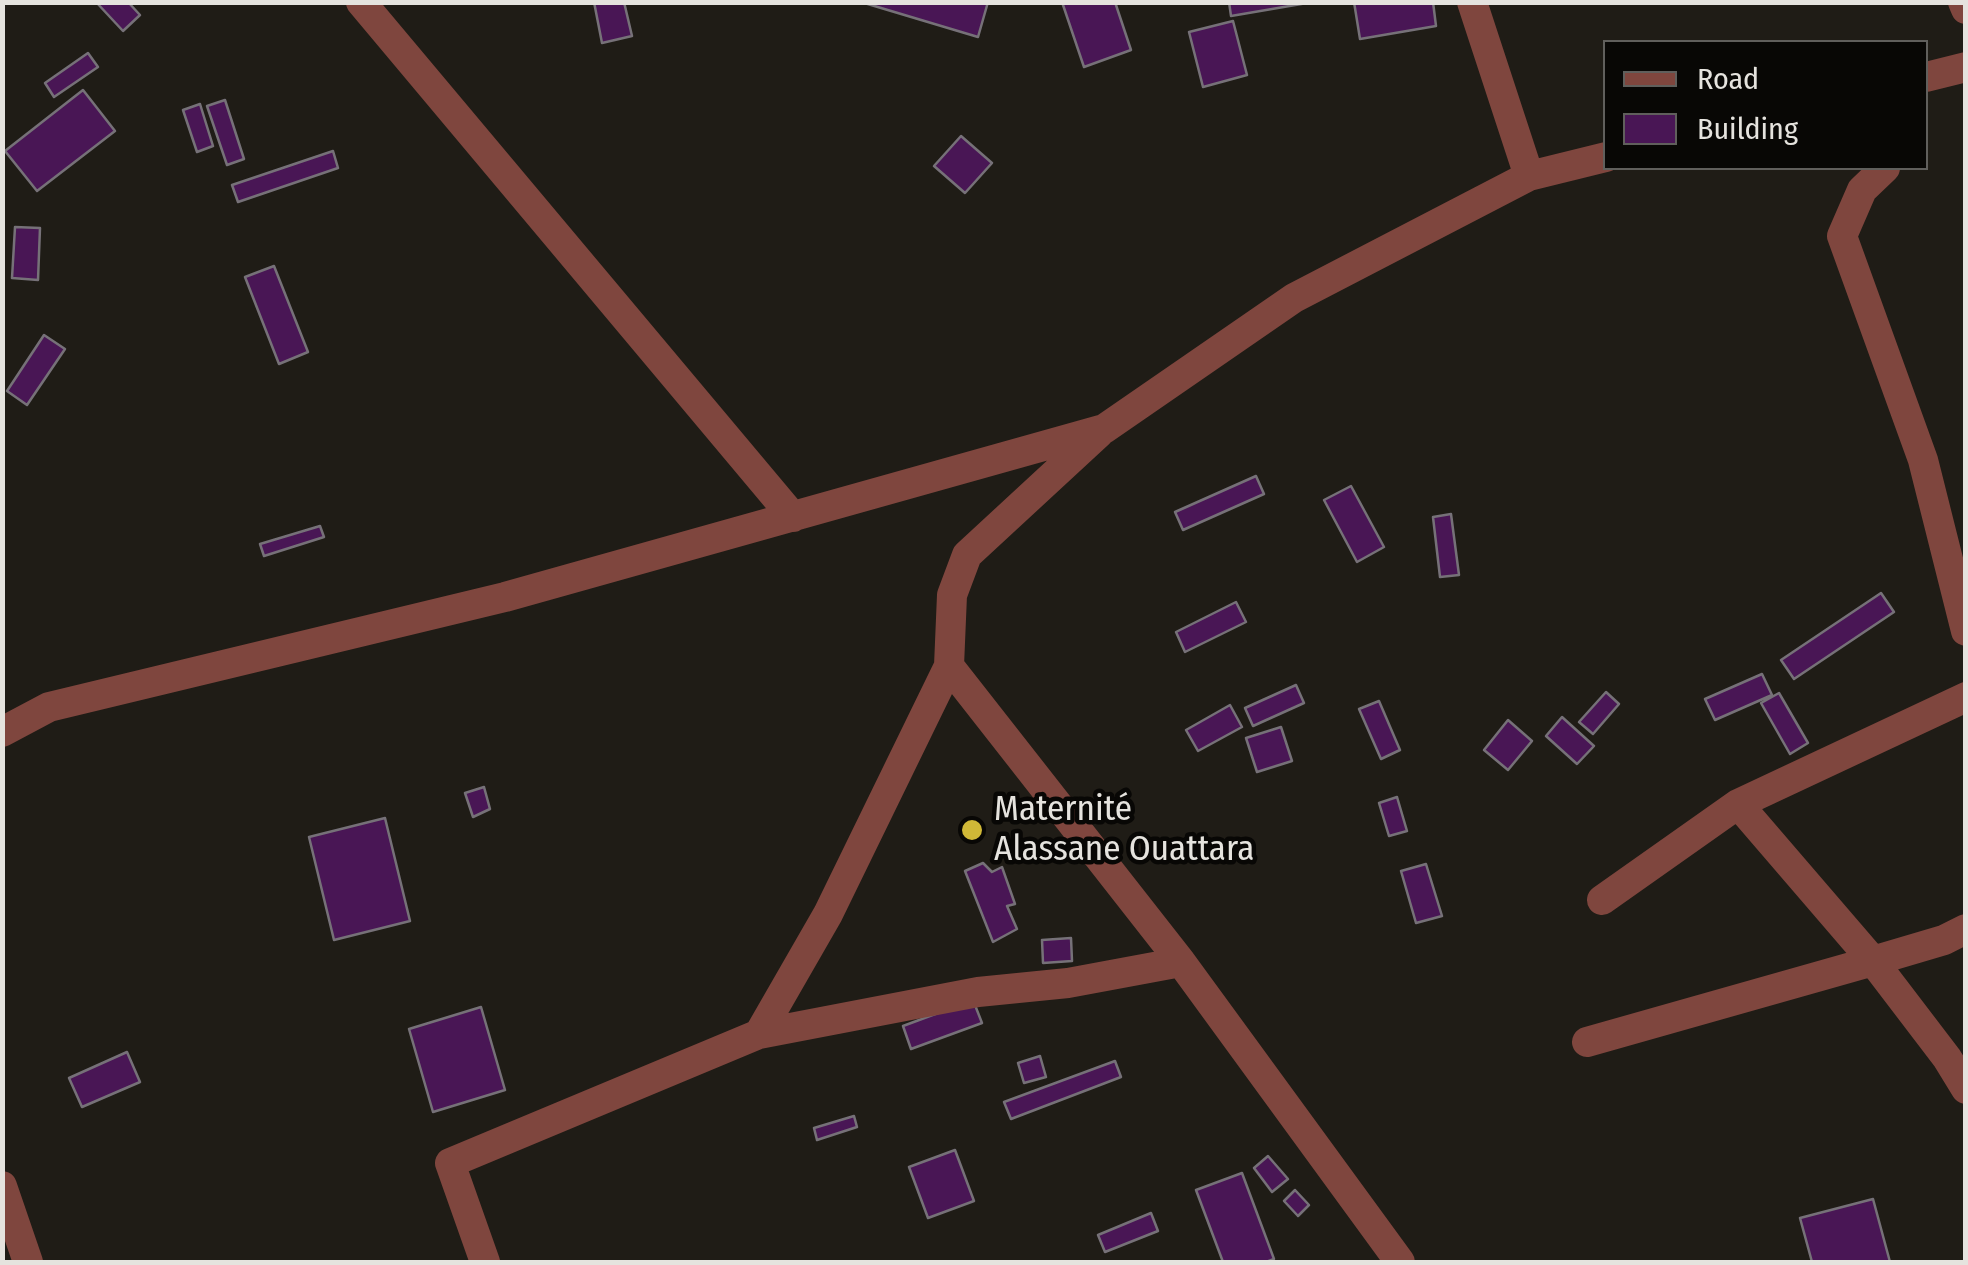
<!DOCTYPE html>
<meta charset="utf-8">
<style>
body{margin:0}
#map{position:relative;width:1968px;height:1265px;overflow:hidden;background:#1f1c16;font-family:"Fira Sans Condensed",sans-serif}
canvas{display:block}
.frame{position:absolute;inset:0;border:5px solid #e5e3de;pointer-events:none}
.legend{position:absolute;left:1603px;top:40px;width:325px;height:130px;box-sizing:border-box;background:#080705;border:2px solid #605f5c;margin:0;padding:12px 18px;list-style:none;font-size:30px;color:#e5e3de}
.legend li{display:flex;align-items:center;gap:20px;height:50px}
.legend b{width:50px;border:2px solid #605f5c}
</style>
<div id="map">
<canvas width="1968" height="1265"></canvas>
<div class="frame"></div>
<ul class="legend">
<li><b style="height:12px;background:#7f463e"></b>Road</li>
<li><b style="height:28px;background:#491655"></b>Building</li>
</ul>
</div>
<script>
const ctx = document.querySelector('canvas').getContext('2d');
ctx.lineJoin = 'round';
function paint(path, color) {
  ctx.fillStyle = color;
  ctx.fill(path, 'evenodd');
}
function strokePath(path, color, width, dash) {
  ctx.strokeStyle = color;
  ctx.lineWidth = width;
  ctx.lineCap = dash ? 'butt' : 'round';
  ctx.setLineDash(dash || []);
  ctx.stroke(path);
}
function write(font, color, halo, rows, align = 'center') {
  ctx.font = font + ' "Fira Sans Condensed",sans-serif';
  ctx.lineWidth = 9;
  ctx.setLineDash([]);
  ctx.textBaseline = 'middle';
  ctx.strokeStyle = halo;
  ctx.fillStyle = color;
  for (const [text, x, y, turn = 0] of rows) {
    ctx.save();
    ctx.translate(x, y);
    ctx.rotate((+turn || 0) * Math.PI / 180);
    ctx.textAlign = isNaN(turn) ? turn : align;
    if (halo) ctx.strokeText(text, 0, 0);
    ctx.fillText(text, 0, 0);
    ctx.restore();
  }
}
const building = new Path2D(`
 M96,2H128L140,15L123,31Z
 M594,2H624L632,36L602,43Z
 M861,2H988L978,37Z
 M1062,2H1115L1131,50L1084,67Z
 M1229,2H1313L1231,16Z
 M1354,2H1433L1436,26L1360,39Z
 M1233,21L1247,75L1203,87L1189,32Z
 M88,53L98,67L54,97L45,83Z
 M83,90L115,131L37,191L5,151Z
 M225,100L244,159L227,165L207,106Z
 M200,104L213,146L197,152L183,110Z
 M961,136L992,163L965,193L934,166Z
 M333,151L338,168L238,202L232,185Z
 M15,227L40,228L38,280L12,278Z
 M274,266L308,352L279,364L245,277Z
 M44,335L65,349L27,405L7,391Z
 M1256,476L1264,494L1183,530L1175,512Z
 M1351,486L1384,547L1357,562L1324,500Z
 M1451,514L1459,575L1440,577L1433,517Z
 M320,526L324,537L264,556L260,544Z
 M1881,593L1894,612L1794,679L1781,660Z
 M1236,602L1246,622L1185,652L1176,632Z
 M1762,674L1772,695L1715,720L1705,699Z
 M1296,685L1304,703L1253,726L1245,708Z
 M1606,692L1619,704L1593,734L1579,722Z
 M1779,693L1808,743L1790,754L1761,703Z
 M1379,701L1400,750L1381,759L1359,709Z
 M1230,705L1242,727L1198,751L1186,730Z
 M1562,717L1594,746L1577,764L1546,736Z
 M1508,720L1532,741L1508,770L1484,750Z
 M1281,727L1292,761L1257,772L1246,738Z
 M484,787L490,809L473,817L465,793Z
 M1397,797L1407,831L1389,836L1379,803Z
 M385,818L410,921L334,940L309,837Z
 M983,863L992,872L1002,867L1015,904L1007,906L1017,929L993,942L965,871Z
 M1426,864L1442,916L1416,923L1401,871Z
 M1071,938L1072,961L1043,963L1042,940Z
 M973,1000L982,1023L911,1049L903,1026Z
 M481,1007L505,1090L433,1112L409,1029Z
 M127,1052L140,1082L82,1107L69,1078Z
 M1040,1056L1046,1077L1024,1083L1018,1063Z
 M1115,1061L1121,1077L1011,1119L1004,1102Z
 M854,1116L857,1127L817,1140L814,1128Z
 M955,1150L974,1201L928,1218L909,1167Z
 M1268,1156L1288,1179L1272,1192L1254,1168Z
 M1242,1173L1274,1259L1266,1262H1223L1196,1190Z
 M1295,1190L1309,1205L1298,1216L1284,1201Z
 M1873,1199L1890,1262H1812L1800,1218Z
 M1151,1213L1158,1231L1105,1252L1098,1235Z`);
paint(building, '#491655');
strokePath(building, '#767178', 2.5);
strokePath(new Path2D(`
 M361,2L793,517
 M1472,2L1529,176
 M1963,2L1966,9
 M1926,77L1966,67
 M1885,168L1862,190L1842,236L1923,460L1966,631
 M1099,433L967,555L952,595L949,666L1181,962L1400,1262
 M2,732L49,707L505,597L1104,429L1294,298L1529,176L1606,157
 M1602,900L1738,804L1966,697
 M1966,929L1944,940L1873,961L1947,1058L1966,1089
 M759,1034L978,992L1068,983L1181,962
 M1587,1042L1873,961L1738,804
 M2,1186L28,1262
 M485,1262L450,1163L759,1034L828,914L949,666`), '#7f463e', 30);
for (const [x, y, r, color] of [
 [972,830,12,"#d0b837"]
]) {
  const dot = new Path2D();
  dot.arc(x, y, r, 0, 2 * Math.PI);
  ctx.fillStyle = color;
  ctx.fill(dot);
  strokePath(dot, '#080705', 4);
}
write('35px', '#e5e3de', '#080705', [
 ["Maternité",994,810],
 ["Alassane Ouattara",994,850]
], 'left');
</script>
